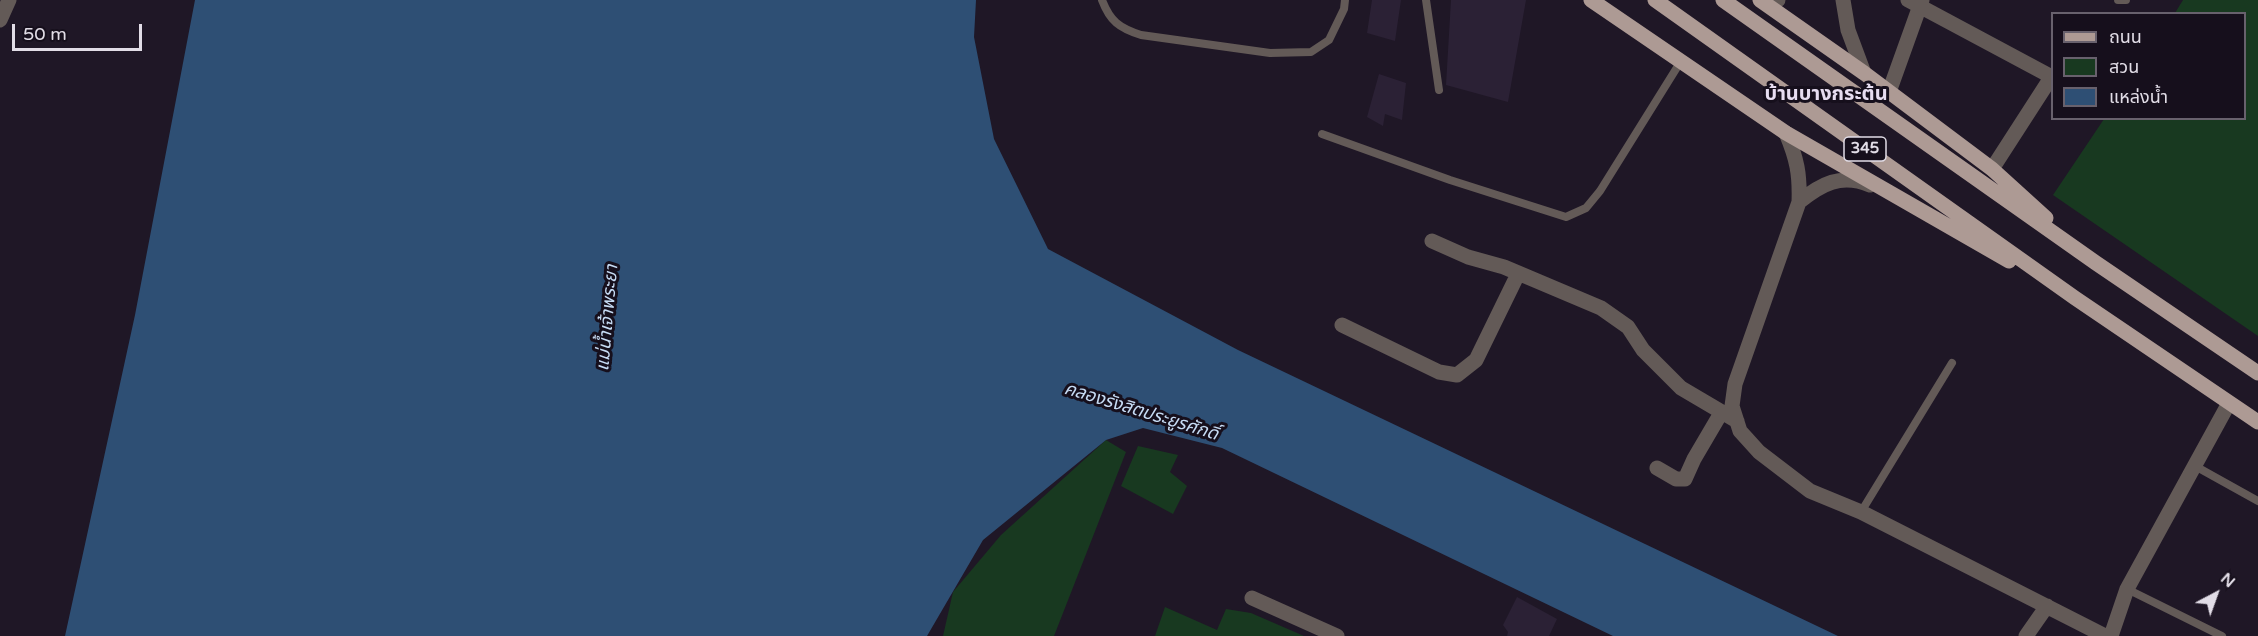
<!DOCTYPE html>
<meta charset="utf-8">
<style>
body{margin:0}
#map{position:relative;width:2258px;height:636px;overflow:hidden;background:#1f1726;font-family:"Varela Round","Noto Sans Thai",sans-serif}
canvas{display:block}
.legend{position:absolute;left:2051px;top:12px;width:195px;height:108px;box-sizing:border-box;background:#160f1c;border:2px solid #68616d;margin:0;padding:8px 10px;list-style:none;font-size:18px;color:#e2dde7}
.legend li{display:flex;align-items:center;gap:12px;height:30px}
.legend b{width:30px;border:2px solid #68616d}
.north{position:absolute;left:2186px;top:564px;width:60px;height:60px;-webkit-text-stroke:4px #160f1c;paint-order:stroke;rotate:41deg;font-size:16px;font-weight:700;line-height:24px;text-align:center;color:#e2dde7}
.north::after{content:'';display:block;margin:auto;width:21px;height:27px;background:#e2dde7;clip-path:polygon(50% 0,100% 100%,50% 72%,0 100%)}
.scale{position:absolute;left:12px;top:24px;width:130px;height:27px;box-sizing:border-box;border:3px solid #e2dde7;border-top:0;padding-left:8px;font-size:18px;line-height:21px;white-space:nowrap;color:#e2dde7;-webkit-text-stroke:4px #160f1c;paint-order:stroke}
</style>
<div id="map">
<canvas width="2258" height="636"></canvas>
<ul class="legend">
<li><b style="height:8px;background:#ad9a94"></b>ถนน</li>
<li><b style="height:16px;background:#183920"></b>สวน</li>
<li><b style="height:16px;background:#2e4f74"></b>แหล่งน้ำ</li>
</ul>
<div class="north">N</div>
<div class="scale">50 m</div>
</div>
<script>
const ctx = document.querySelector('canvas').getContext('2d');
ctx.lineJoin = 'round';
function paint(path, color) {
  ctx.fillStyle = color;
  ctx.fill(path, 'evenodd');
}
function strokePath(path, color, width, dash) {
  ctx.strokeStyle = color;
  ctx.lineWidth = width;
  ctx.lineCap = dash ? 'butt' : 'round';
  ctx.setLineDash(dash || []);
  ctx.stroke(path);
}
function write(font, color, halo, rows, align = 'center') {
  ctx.font = font + ' "Varela Round","Noto Sans Thai",sans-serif';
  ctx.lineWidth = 6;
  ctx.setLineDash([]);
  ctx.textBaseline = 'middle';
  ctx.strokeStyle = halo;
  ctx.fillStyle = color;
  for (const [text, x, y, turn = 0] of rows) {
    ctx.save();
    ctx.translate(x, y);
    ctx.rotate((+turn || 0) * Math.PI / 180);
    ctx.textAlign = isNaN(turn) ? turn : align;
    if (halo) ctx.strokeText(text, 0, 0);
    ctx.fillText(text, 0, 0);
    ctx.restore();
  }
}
paint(new Path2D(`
 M1372,0H1401L1395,41L1367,33Z
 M1451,0H1526L1508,102L1446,85Z
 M1379,74L1406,83L1402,120L1385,114L1383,126L1367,117Z
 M1517,597L1557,619L1549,636H1507L1508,632L1503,625Z`), '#2b2135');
paint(new Path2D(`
 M2183,0H2258V336L2053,195L2104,119L2244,118V14L2175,13Z
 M1106,440L1126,452L1054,636H943L953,592L1001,535Z
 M1138,446L1178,455L1170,472L1187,486L1173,514L1121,486Z
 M1165,607L1217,630L1226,609L1251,613L1304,636H1155Z`), '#183920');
paint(new Path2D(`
 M195,0H976L974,37L994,139L1048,249L1238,350L1838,636H1613L1222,448L1143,428L1106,440L983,540L927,636H65L135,315Z`), '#2e4f74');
strokePath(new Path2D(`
 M1102,0C1110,21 1119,28 1141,35L1270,53L1311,52L1329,40L1344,9L1345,0
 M1426,0L1439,90
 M2118,0H2126
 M1322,134L1450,180L1566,217L1586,208L1600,191L1681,61
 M2195,466L2258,501
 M1861,512L1952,363
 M2127,589L2222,636`), '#635a57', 8);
strokePath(new Path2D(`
 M1843,0L1848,30L1864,73
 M1908,0L2052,77
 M1762,1L1778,0
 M0,20L9,0
 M1889,92L1922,0
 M1786,133C1797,159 1800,174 1799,202L1735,384L1732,406L1740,431L1759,452L1810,491L1861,512L2105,636
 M1992,169L2052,76
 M1799,202C1821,184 1841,173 1870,185
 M1432,241L1468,257L1504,267L1601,308L1628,327L1643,350L1681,388L1737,421
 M1342,325L1439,372L1457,375L1476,360L1518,274
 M1657,468L1676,479H1685L1694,459L1721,413
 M1252,598L1337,636
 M2026,636L2047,606
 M2111,636L2127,589L2229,403`), '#635a57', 15);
strokePath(new Path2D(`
 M1591,0L1786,133L2009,261
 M1655,0L2075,298L2258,422
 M1723,0L2096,263L2258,373
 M1760,0L1864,73L1992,169L2046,218`), '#ad9a94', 15);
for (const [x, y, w] of [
 [1865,149,42]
]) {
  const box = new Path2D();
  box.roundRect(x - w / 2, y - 12, w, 24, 4.5);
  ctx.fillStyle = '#160f1c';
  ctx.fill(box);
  strokePath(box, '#e2dde7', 1.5);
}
write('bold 15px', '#e2dde7', null, [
 ["345",1865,149]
]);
write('italic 18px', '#c6dbf4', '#160f1c', [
 ["แม่น้ำเจ้าพระยา",608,318,-85],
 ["คลองรังสิตประยูรศักดิ์",1141,412,17]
]);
write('bold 20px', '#e7ddf1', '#160f1c', [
 ["บ้านบางกระต้น",1826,95]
]);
</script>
